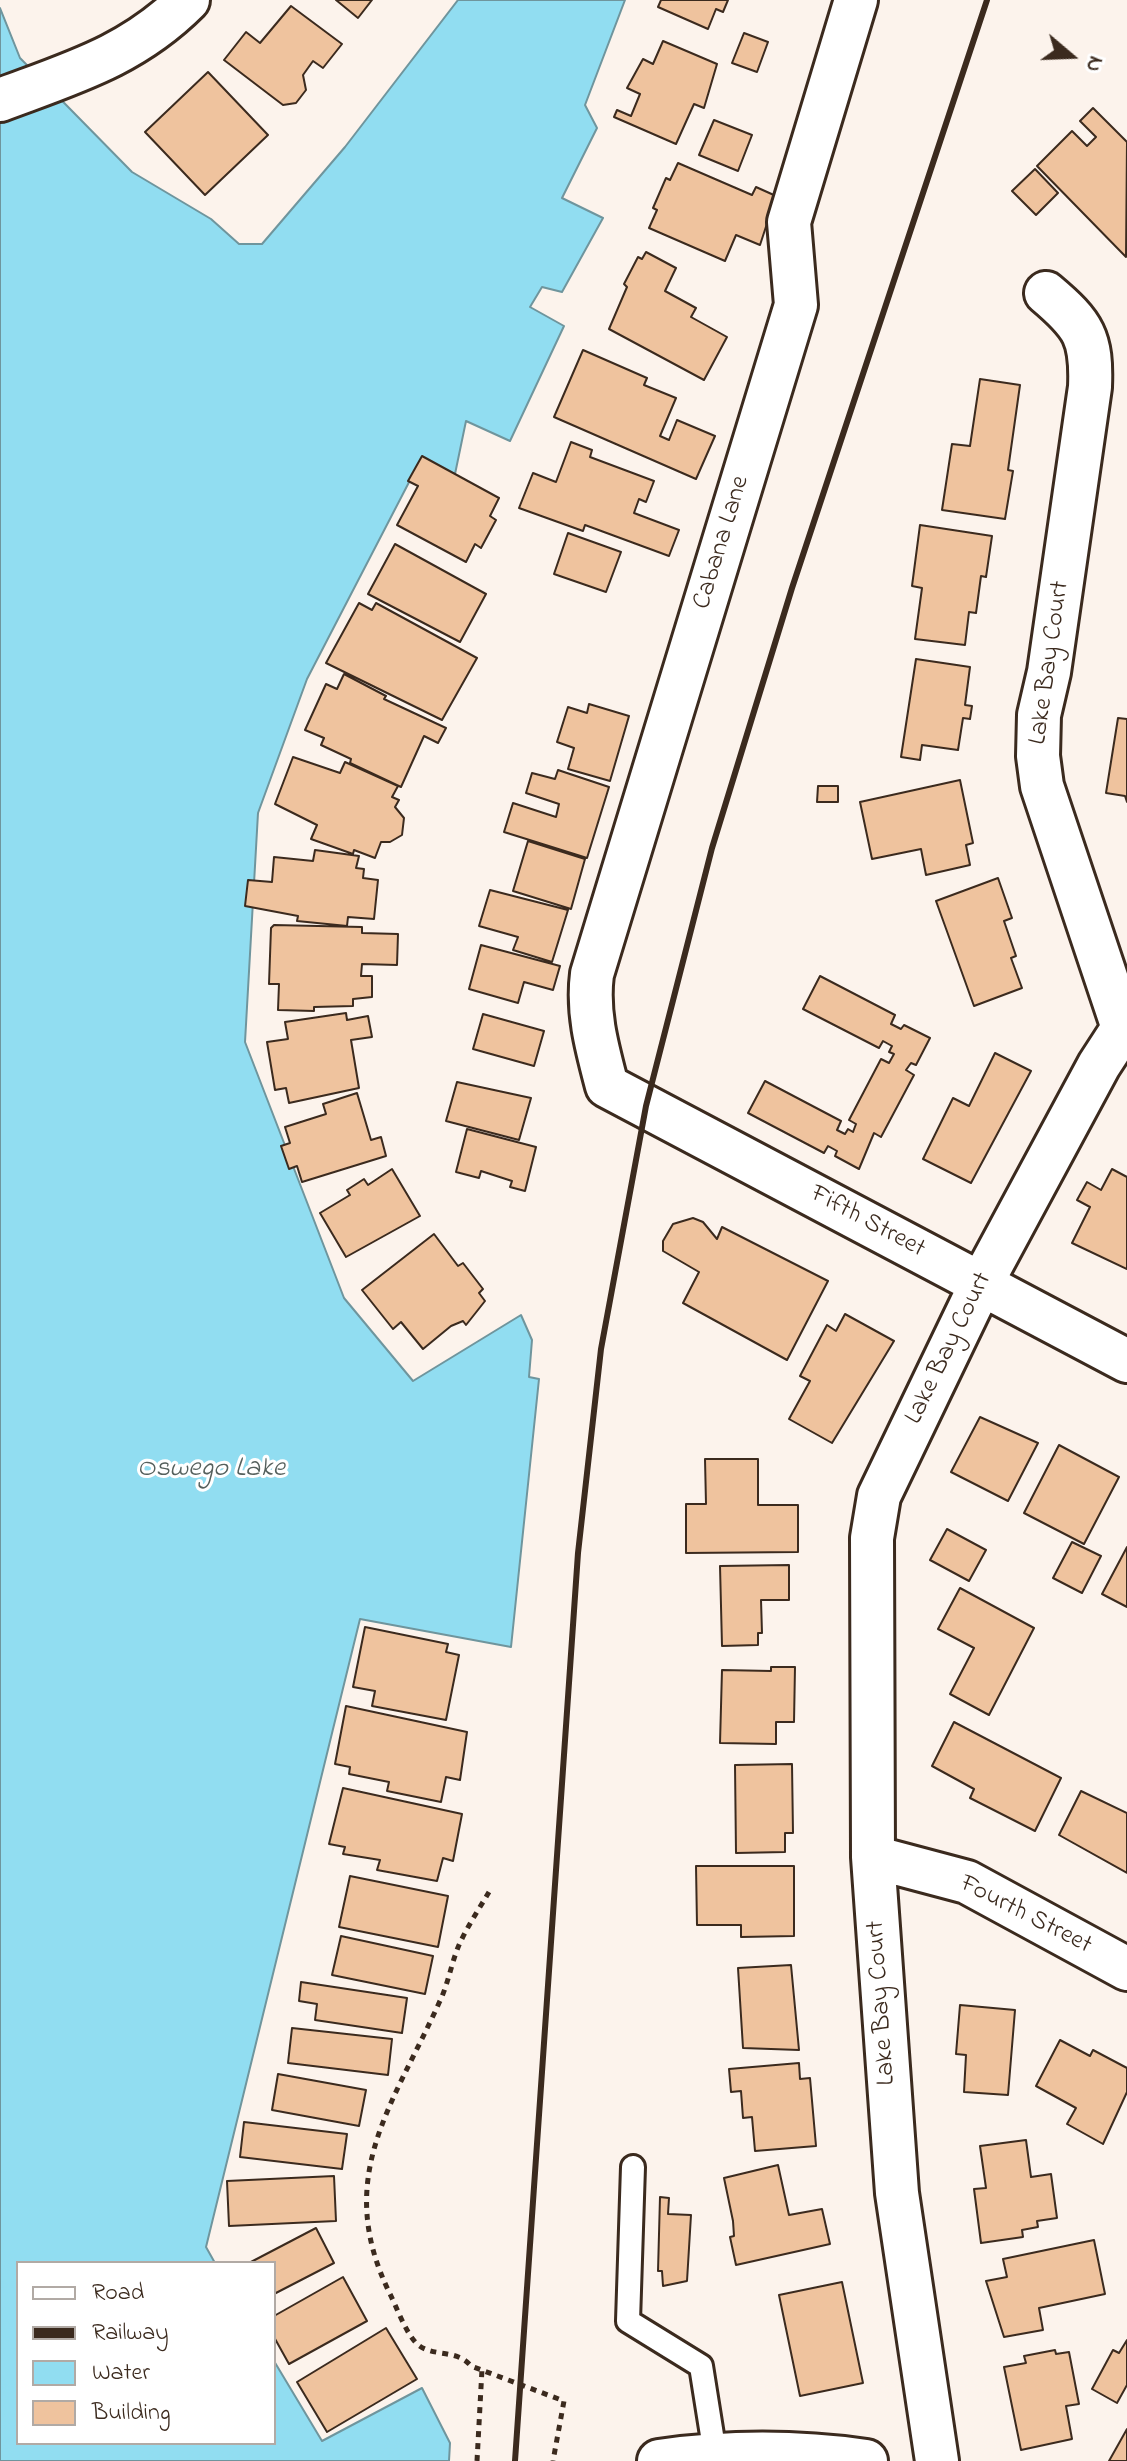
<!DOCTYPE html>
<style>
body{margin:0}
#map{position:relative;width:1127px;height:2461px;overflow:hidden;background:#fcf3ec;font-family:"Indie Flower",sans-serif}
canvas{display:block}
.legend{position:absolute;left:16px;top:2261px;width:260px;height:184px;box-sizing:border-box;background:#fff;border:2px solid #b1aaa5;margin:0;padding:10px 14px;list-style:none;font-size:24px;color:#3b2a1e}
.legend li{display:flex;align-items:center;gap:16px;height:40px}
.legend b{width:40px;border:2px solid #b1aaa5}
.north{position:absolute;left:1031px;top:16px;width:80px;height:80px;-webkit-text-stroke:6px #fff;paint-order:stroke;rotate:109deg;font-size:22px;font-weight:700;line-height:32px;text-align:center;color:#3b2a1e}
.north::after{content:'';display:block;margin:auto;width:28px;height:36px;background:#3b2a1e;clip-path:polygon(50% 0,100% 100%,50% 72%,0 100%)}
</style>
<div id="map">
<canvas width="1127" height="2461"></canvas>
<ul class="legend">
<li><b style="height:10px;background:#fff"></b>Road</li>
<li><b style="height:10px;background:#3b2a1e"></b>Railway</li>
<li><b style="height:22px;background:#91ddf1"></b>Water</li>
<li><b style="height:22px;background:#efc39e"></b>Building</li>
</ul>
<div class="north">N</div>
</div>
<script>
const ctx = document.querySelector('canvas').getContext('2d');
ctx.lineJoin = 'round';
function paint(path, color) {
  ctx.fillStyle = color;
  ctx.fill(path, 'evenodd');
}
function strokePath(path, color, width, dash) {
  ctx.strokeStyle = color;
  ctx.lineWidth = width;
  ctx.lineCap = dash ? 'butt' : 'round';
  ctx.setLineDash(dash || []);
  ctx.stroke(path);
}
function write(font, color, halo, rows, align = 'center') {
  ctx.font = font + ' "Indie Flower",sans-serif';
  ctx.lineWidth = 6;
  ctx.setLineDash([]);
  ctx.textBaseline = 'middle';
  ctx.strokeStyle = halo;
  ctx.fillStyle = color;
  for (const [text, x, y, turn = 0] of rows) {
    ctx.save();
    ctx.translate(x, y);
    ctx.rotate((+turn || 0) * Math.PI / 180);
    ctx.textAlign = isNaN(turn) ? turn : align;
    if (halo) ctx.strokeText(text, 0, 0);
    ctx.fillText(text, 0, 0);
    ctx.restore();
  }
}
const water = new Path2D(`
 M458,0H625L585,105L597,128L562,198L603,218L562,292L542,287L530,307L564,326L510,441L466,421L455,474L420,461L307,679L258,813L245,1042L344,1298L413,1381L521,1315L532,1340L529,1377L539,1379L511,1647L360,1619L206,2247L215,2263H18V2443H274V2361L322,2441L422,2388L450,2443L449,2461H0V8L20,58L132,172L211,219L239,244H262L345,147Z`);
paint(water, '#91ddf1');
strokePath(water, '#6f959d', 2);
const building = new Path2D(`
 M336,0H372L358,18Z
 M661,0H728L723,12L716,9L708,29L658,7Z
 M291,6L342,44L323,68L313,61L303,75L306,90L296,103L283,105L224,60L246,32L260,43Z
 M744,33L768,42L757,72L732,63Z
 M663,41L717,64L704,108L694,104L676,144L614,117L617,110L631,116L640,94L627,88L643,59L653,64Z
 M208,72L268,135L205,195L145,132Z
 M1093,108L1127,142L1126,257L1037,166L1072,131L1087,146L1096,137L1080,121Z
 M714,120L752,135L738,171L699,155Z
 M678,163L752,195L756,187L776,196L760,245L736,235L725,261L649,228L657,210L653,208L666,178L670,180Z
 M1035,169L1058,193L1036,215L1012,191Z
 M646,252L676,268L665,291L696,308L691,317L727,337L704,380L609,329L627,287L624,284L638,257L642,259Z
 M583,350L647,378L644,385L676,398L660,436L669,440L677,420L715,436L696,479L554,417Z
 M980,379L1020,385L1008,470L1013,471L1005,519L942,510L952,444L970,446Z
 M571,442L592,450L590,457L654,481L646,502L639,499L634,513L679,530L669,556L585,525L583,531L519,508L533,473L556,482Z
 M422,456L499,498L490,516L496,520L481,548L475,544L466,562L397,525L418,486L408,481Z
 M920,525L992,536L986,577L981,576L976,613L969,612L965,645L915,639L922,588L912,586Z
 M568,533L621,552L606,592L554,574Z
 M395,544L486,594L460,642L368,594Z
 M359,603L372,610L376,603L477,658L442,720L326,663Z
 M916,659L970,667L965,705L972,706L970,719L963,718L958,750L922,745L920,760L901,757Z
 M344,674L386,696L384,699L446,728L438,743L424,736L401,787L350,763L351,759L321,745L324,738L305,730L326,684L337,689Z
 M589,704L629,716L610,781L568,769L574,748L557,742L568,707L587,713Z
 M1118,718L1127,719V802L1125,796L1106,793Z
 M293,757L340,773L345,762L398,786L392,797L399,800L395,807L404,818L402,835L390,842H381L375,858L354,850L353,854L311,839L317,825L275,804Z
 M558,770L609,787L587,858L504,832L513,803L556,817L559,804L526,793L532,773L555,779Z
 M960,780L973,843L966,845L970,865L926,875L921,849L872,859L860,802Z
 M818,786H838V802H817Z
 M528,841L585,859L571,909L513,891Z
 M315,850L359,856L356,868L364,869L363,878L378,880L374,919L348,917L347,926L297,921L298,916L245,906L248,880L272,882L274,857L313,861Z
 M998,878L1012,918L1004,921L1016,956L1011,958L1022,988L974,1006L936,901Z
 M490,890L568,910L552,962L513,950L518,937L479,926Z
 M274,925L362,927V933L398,934L397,965L362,964L361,976H372V997L353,999V1006L314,1007V1011L278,1010L279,984H269L271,928Z
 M481,945L560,966L553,990L524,982L518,1003L469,989Z
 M820,976L895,1015L891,1024L901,1029L904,1025L930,1038L916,1065L911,1063L906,1070L914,1075L881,1137L874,1133L859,1169L835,1156L837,1151L828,1146L824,1153L748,1113L765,1081L841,1121L837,1130L845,1134L848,1129L853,1132L856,1124L849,1120L881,1059L889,1063L894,1054L889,1052L892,1046L883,1041L879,1048L803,1009Z
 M346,1013L347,1020L368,1016L372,1037L351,1040L359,1088L289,1103L286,1088L275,1090L267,1042L288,1039L285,1022Z
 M483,1014L544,1031L534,1066L473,1049Z
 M995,1053L1031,1071L971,1183L923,1159L953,1098L969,1106Z
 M457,1082L531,1098L519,1140L446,1121Z
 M357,1093L371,1140L381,1137L386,1156L302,1182L297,1166L289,1169L281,1146L290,1143L285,1127L326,1114L323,1104Z
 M467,1129L536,1147L525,1191L510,1187L512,1181L481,1171L479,1178L456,1172Z
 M392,1169L420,1216L346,1257L320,1213L350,1195L347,1190L364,1179L368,1185Z
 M1112,1169L1127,1177V1269L1072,1243L1090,1207L1077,1200L1087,1182L1101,1190Z
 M693,1218L703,1222L717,1239L722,1227L828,1281L787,1360L683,1303L699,1272L663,1251V1241L673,1224Z
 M434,1234L458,1266L463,1263L483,1289L479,1293L485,1301L466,1325L463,1321L451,1326L423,1349L401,1322L393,1329L362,1290Z
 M845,1314L894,1341L832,1443L789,1419L810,1381L800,1376L827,1325L836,1331Z
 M980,1417L1038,1443L1008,1501L951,1472Z
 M1059,1445L1119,1477L1084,1544L1024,1513Z
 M705,1459H758V1505H798V1552L686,1553V1504H706Z
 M947,1529L986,1550L969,1581L930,1560Z
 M1072,1542L1101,1556L1082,1593L1053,1578Z
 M1127,1547V1607L1102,1594Z
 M789,1565V1600H761L762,1633H758V1645L722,1646L720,1566Z
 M960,1588L1034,1628L989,1715L950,1694L974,1648L938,1629Z
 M365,1627L448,1644L446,1652L459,1655L446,1720L372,1706L375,1691L353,1687Z
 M771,1667H795L794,1722H776V1744L720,1743L722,1670L771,1671Z
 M346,1706L467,1732L460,1780L446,1777L441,1802L387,1791L389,1782L349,1774L350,1767L335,1764Z
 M954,1722L1061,1778L1035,1831L970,1798L974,1789L932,1766Z
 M792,1764L793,1833H785V1852L736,1853L735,1765Z
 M343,1788L462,1814L453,1861L443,1858L437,1881L377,1870L380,1860L343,1854L345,1847L329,1844Z
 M1081,1791L1127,1813V1873L1059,1835Z
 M696,1866H794V1936L741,1937V1925H697Z
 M350,1876L448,1896L438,1947L339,1927Z
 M341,1936L433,1956L425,1994L332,1975Z
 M791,1965L799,2050L743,2048L738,1968Z
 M301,1982L407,1998L402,2033L315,2020L317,2004L299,2001Z
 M960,2005L1015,2010L1008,2095L964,2092L966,2055L956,2054Z
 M292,2028L392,2039L388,2075L288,2063Z
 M1060,2040L1090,2056L1093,2050L1127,2068V2092L1103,2144L1067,2124L1076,2108L1036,2086Z
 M799,2063L800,2079L810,2078L816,2146L755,2151L752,2117L743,2118L741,2091L731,2092L729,2069Z
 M278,2074L366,2090L359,2126L272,2110Z
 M244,2122L347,2134L342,2169L240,2157Z
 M1026,2140L1031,2177L1051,2174L1057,2218L1037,2221L1038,2227L1022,2230L1023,2237L981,2243L974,2189L986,2188L980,2146Z
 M778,2165L789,2215L822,2209L830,2244L736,2265L730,2237L734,2236L733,2221L724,2178Z
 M334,2176L336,2221L229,2226L227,2181Z
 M660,2197L669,2198L668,2214L691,2215L687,2281L663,2286L662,2271H658Z
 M316,2228L334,2263L274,2294V2263H249Z
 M1094,2240L1105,2294L1039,2308L1043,2330L1004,2337L986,2281L1007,2277L1003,2259Z
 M343,2277L367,2321L289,2364L274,2337V2316Z
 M842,2282L863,2383L800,2396L779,2295Z
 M386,2328L417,2379L327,2432L297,2382Z
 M1127,2340V2385L1117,2403L1092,2389L1113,2350L1119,2353Z
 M1055,2350L1056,2354L1069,2352L1079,2404L1066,2406L1072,2439L1021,2450L1004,2367L1026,2363L1024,2356Z
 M1127,2429V2461H1109Z`);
paint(building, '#efc39e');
strokePath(building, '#3b2a1e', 2);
const lane = new Path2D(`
 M633,2167L628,2321L701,2366L715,2454`);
const street = new Path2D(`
 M856,0L789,222L796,305L592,974C587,1013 597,1048 607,1086L1127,1361
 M0,100C72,73 132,56 188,0
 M873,1857L967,1882L1127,1969
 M659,2461C729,2451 796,2451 866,2461
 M937,2461L897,2193L873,1857L872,1538L879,1496L981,1284L1099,1065L1123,1028L1042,786L1038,756L1039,715L1049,672L1090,387C1092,338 1084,325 1046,293`);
strokePath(lane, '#3b2a1e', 28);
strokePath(street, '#3b2a1e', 48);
strokePath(new Path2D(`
 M489,1892C479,1909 467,1927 459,1945C451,1964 448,1985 439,2003C392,2107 333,2178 390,2294C397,2308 405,2331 416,2343C431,2358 456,2348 471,2366L564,2401L553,2461
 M477,2461L482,2369`), '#3b2a1e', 5, [6, 6]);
strokePath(lane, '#fff', 22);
strokePath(street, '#fff', 42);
strokePath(new Path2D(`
 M515,2461L578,1553L601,1349L646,1106L712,848L792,588L987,0`), '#3b2a1e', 6);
write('26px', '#3b2a1e', '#fff', [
 ["Cabana Lane",723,543,-73],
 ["Lake Bay Court",1051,663,-82],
 ["Fifth Street",867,1223,28],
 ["Lake Bay Court",950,1349,-64],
 ["Fourth Street",1025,1916,27],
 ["Lake Bay Court",883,2003,-94]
]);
write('italic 28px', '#55605d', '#fff', [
 ["Oswego Lake",211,1470]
]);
</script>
